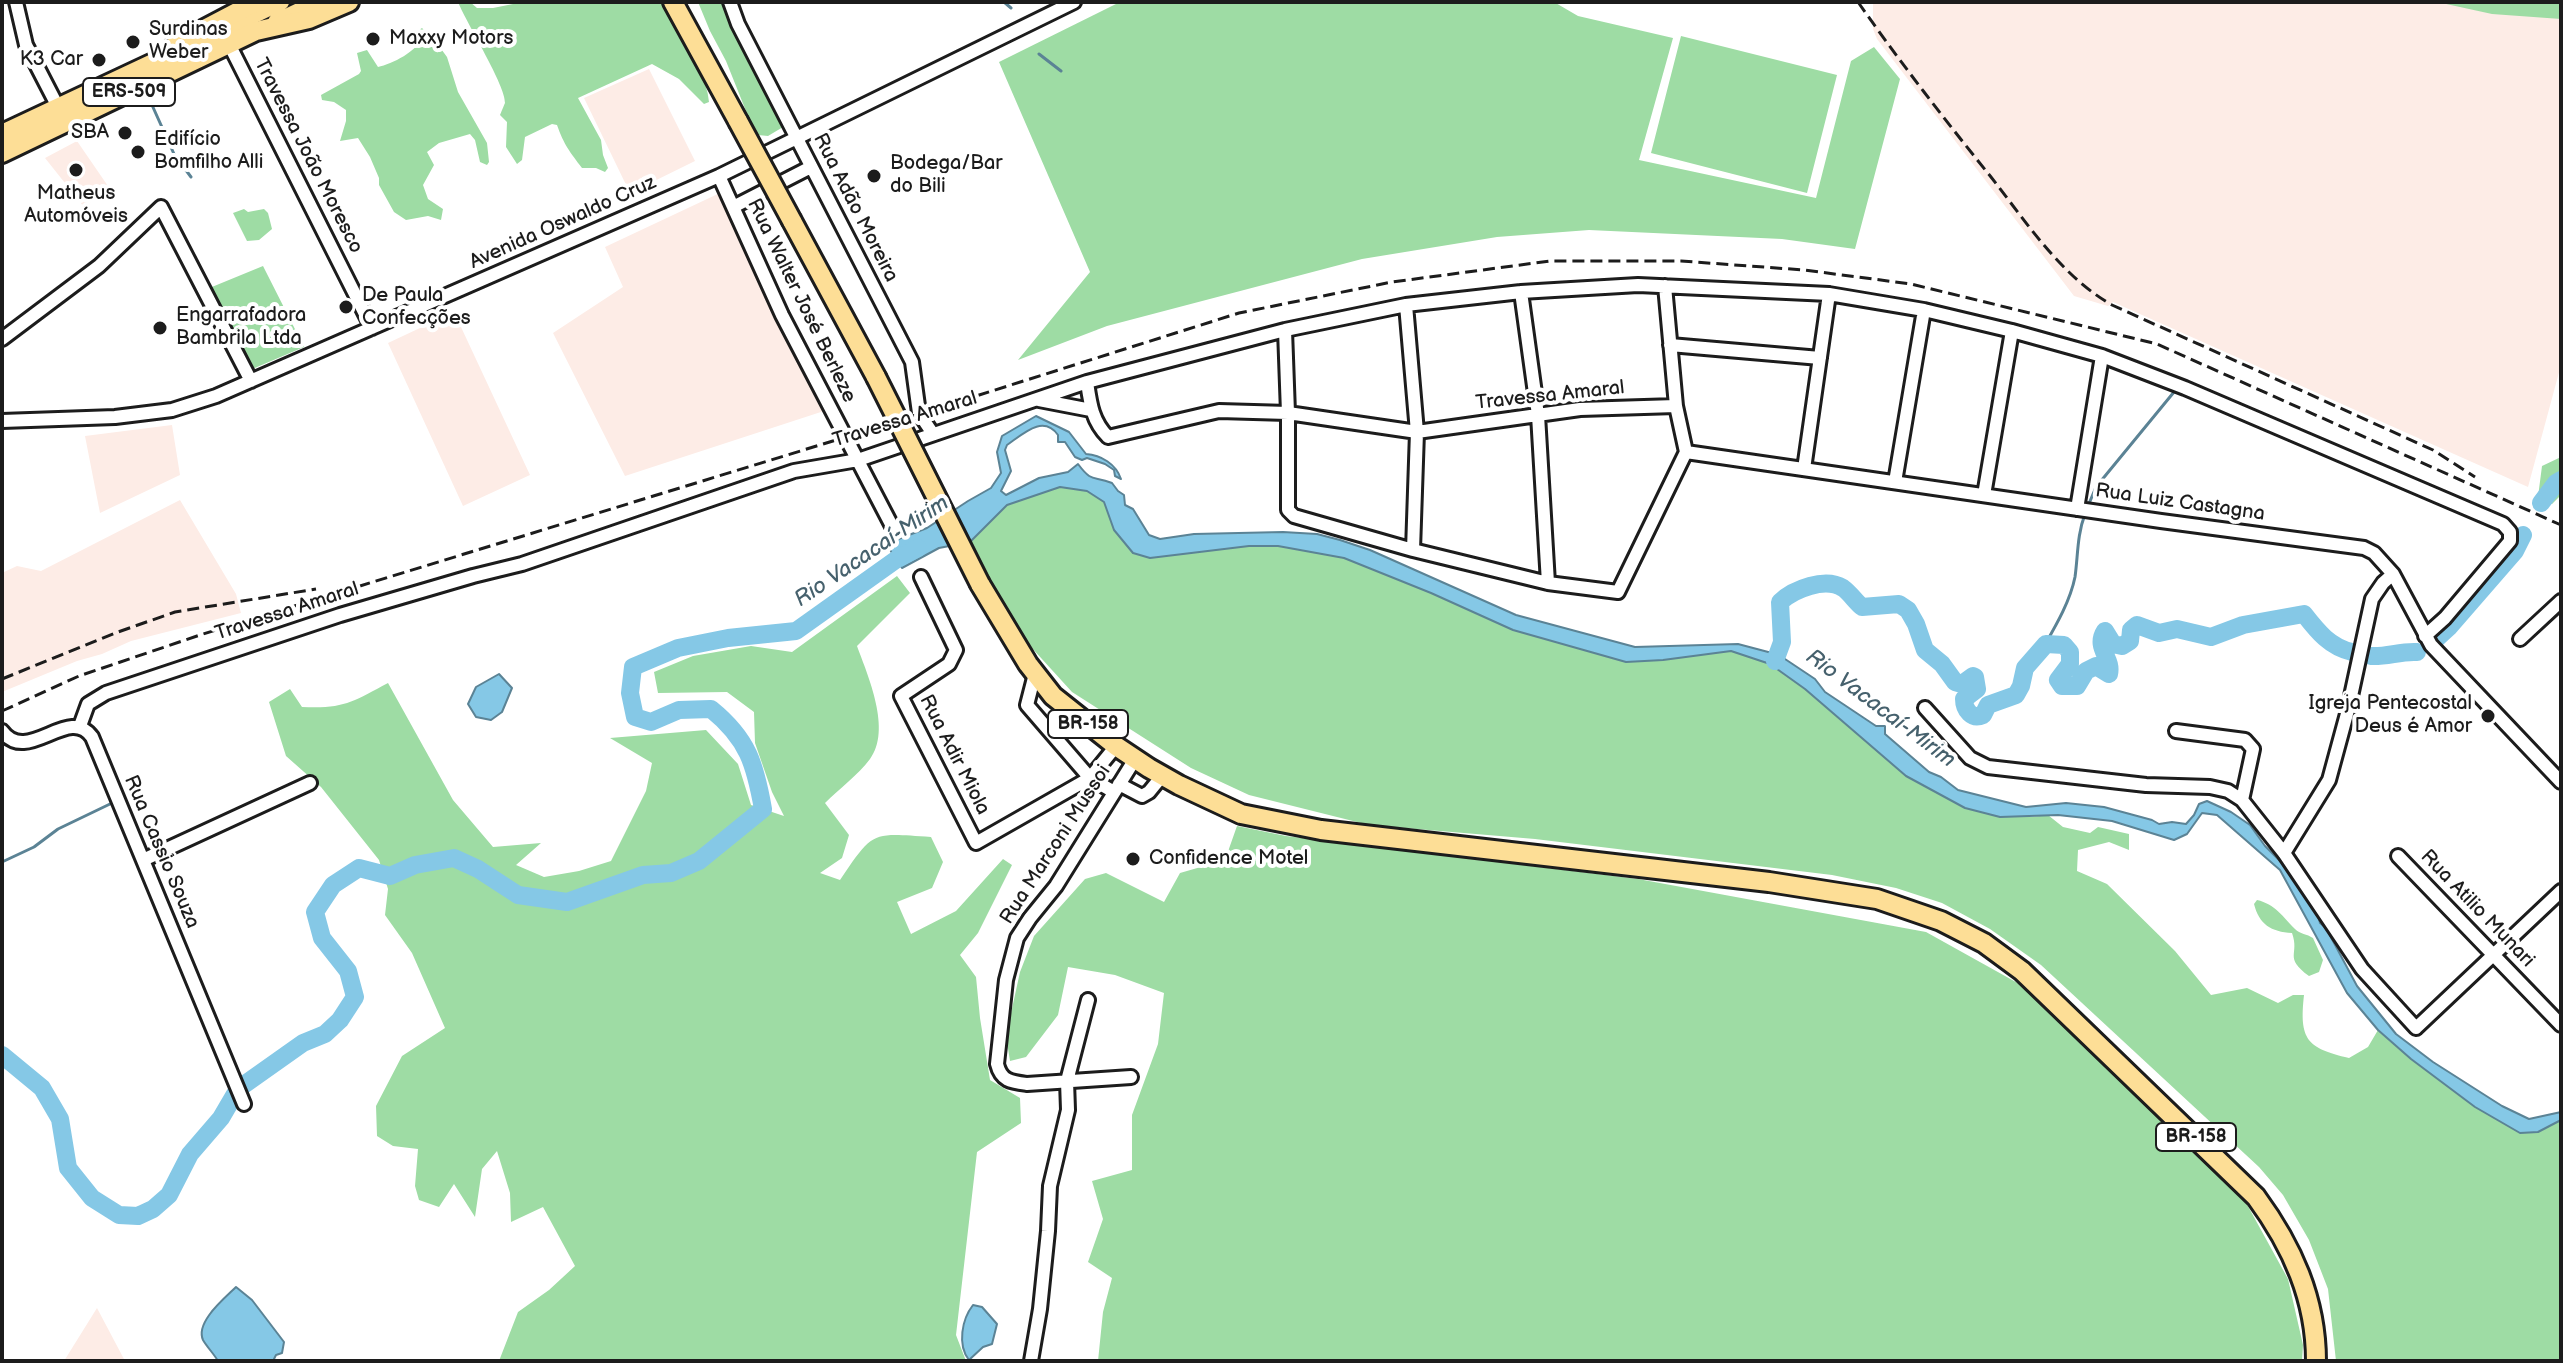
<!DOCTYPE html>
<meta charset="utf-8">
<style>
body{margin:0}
#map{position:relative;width:2563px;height:1363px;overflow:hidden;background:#fff;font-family:"Balsamiq Sans",sans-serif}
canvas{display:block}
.frame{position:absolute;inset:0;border:4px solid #1c1c1c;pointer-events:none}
</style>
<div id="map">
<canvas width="2563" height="1363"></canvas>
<div class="frame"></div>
</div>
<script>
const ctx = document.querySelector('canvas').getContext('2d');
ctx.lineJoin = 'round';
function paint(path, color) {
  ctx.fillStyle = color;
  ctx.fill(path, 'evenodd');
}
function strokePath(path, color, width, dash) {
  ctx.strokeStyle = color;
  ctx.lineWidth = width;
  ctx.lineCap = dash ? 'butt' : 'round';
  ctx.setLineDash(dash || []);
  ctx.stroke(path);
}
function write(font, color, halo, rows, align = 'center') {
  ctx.font = font + ' "Balsamiq Sans",sans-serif';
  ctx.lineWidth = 8;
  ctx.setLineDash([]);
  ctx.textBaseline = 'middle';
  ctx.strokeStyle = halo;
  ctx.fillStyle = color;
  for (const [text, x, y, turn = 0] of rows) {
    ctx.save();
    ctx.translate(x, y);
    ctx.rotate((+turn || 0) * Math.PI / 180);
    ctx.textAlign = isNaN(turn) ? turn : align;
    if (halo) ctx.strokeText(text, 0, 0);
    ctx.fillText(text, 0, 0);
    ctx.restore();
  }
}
paint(new Path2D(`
 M1873,2H2561V365L2528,487L2113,302L2108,306L2074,296L1877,39L1873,29Z
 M649,69L695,161L630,193L584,98Z
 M77,141L110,189L84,207L45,158Z
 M722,192L827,410L625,476L553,333L623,287L605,247Z
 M454,312L530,475L463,506L388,343Z
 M172,425L180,475L100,513L85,436Z
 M180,500L236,594L241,613L131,641L102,654L77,661L2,692V573L17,566L41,571Z
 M97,1308L125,1361H64Z`), '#fdece6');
paint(new Path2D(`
 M458,2H470L477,8H493L523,2H662C674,12 675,29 683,42C694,61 707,79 709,102L704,104L679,79L652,64L578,98L601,140L603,155L608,168L605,172L596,168H582C570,152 564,145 557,125L552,124L525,137L522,160L517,164L506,147L507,122L500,115C501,113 504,105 505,103C506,86 467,24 458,2Z
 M698,2H727L772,104L783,122V127L768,136L758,135L752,126L726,61L710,31Z
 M1120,2H1554L1578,16L1673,38L1639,160L1816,198L1851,61L1874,47L1900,79L1855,249L1782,239L1589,230L1497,237L1362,259L1107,326L1018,360L1090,272L999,62Z
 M2437,2H2561V19L2492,14Z
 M422,28L436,42L447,57L458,92L487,143L489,162L487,165L480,162L475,140L470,134L439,143L427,152L434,165L423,185L428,199L443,209L441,220L428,216L406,220L394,212L379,185V178L370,157L358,138L340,141L346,121V110L334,102L322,100L321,95L359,74L361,71L357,53L367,50L378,67C392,64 418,51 422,37L419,30Z
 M1681,36L1837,75L1807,193L1651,153Z
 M244,209L248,212L264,209L268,213L272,229L259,240L247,241L233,213Z
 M263,266L304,347L250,370L207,289Z
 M2561,457V495L2552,504H2544L2538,497L2542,466Z
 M1060,487L1088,491L1104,502L1114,530L1150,558L1249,546H1278L1344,558L1431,593L1513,630L1663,660L1731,651L1770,664L1805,689L1906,776L2031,817L2048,815L2063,827L2090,833L2098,827L2129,834V850L2109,842L2078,850L2077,871L2107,884L2175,951L2211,995L2247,988L2278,1003L2293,995H2304C2299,1040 2307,1048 2349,1058L2368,1047L2378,1030C2422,1069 2468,1103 2520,1133L2561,1120V1361H2336L2328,1289L2309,1240L2283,1195L2259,1167L2041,965L1990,929L1942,903L1896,888L1832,875L1535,839L1369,825L1249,795L1191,768L1072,692L1031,647L1005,607L970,542L1007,505Z
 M897,576L910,593L857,646C868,676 892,730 870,759C858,775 839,789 825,803L849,835L842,858L820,873L840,880C874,830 871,833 931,837L943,862L932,888L897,902L911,934L956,911L1003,859L1012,865L978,933L960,955L976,977L980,1018L990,1080L1020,1098L1021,1123L977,1152L956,1335L966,1361H499L518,1312L549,1290L575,1266L543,1207L511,1222L510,1193L497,1151L482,1169L475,1217L454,1184L439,1207L419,1200L415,1186L418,1149L393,1146L377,1136L376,1106L402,1056L445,1028L412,953L385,915L388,889L379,860L321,787L286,756L269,702L290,689L302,707C344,709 352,702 388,683L453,800L493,847L541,843L516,865L544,877L579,871L611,861L646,791L652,763L610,738L706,730L738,764L751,805L784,816L772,792L755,743L754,712L727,692L658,693L654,672L693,656L751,646L792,652Z
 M1237,826L1286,836L1638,879L1926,932L2023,986L2244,1199L2288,1279L2303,1345L2302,1361H1098L1103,1312L1112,1278L1088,1262L1103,1219L1092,1181L1132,1170V1115L1158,1044L1164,993L1115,975L1068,967L1058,1015L1026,1057L1010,1061L1006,1036L1020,972L1034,936L1085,879L1106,873L1164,902L1180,873L1225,860Z
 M2257,900C2275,904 2283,917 2295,929C2300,934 2307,934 2313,938L2323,960L2319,972L2309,976C2283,957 2300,955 2292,933C2271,932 2259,924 2254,904Z`), '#9edca4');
const water = new Path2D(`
 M1036,416L1069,432L1086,454C1101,455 1116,464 1121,479L1115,476L1114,470L1105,464L1087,458L1082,460L1075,457L1065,442H1058V435C1043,414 1023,434 1007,445L1005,450L1011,471L1001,491L1006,495L1039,478L1068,472L1078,464C1093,484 1093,475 1112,483L1118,491L1124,495L1125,505L1133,509L1149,535L1160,539L1194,534L1283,532L1317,534L1340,540L1370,550L1516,615L1635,647L1738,644L1772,653L1778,649L1782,657L1815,679L1825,692L1876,726H1885V734L1929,772L1941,777L1958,790L2026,807L2066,803L2104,807L2152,820L2159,824L2172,822L2186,824L2194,815L2199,804L2207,801L2231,812L2250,825L2265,846L2294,875L2317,912L2320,923L2326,928L2357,986L2396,1034L2433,1062L2502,1106L2529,1119L2561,1112V1120L2538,1132L2520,1133L2475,1107L2411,1059L2378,1030L2347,993L2280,870L2217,815L2202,813L2187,834L2174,840L2112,821L2058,815L2000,817L1965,808L1906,776L1805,689L1770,664L1731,651L1663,660L1626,662L1513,630L1431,593L1344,558L1278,546H1249L1150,558L1133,553L1114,530L1104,502L1087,491L1060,487L1007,505L970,542L939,548L902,568L890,550L896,540L927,528L968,501L991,488L1001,473L997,452L1002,436Z
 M499,674L512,688L502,712L491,720L476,717L468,704L476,687Z
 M236,1287L252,1300L284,1342L282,1353L276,1355L273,1361H218C214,1354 207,1347 203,1340C195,1322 225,1298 236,1287Z
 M973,1305L982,1307L997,1324L992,1344L983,1347L969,1360C957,1345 962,1319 973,1305Z`);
paint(water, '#85c8e6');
strokePath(water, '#5b8395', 2);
strokePath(new Path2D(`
 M1004,2L1011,8
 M1039,54L1061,71
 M152,105L174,154L191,177
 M2556,483L2561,485
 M2088,506L2096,487L2174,392
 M2043,648C2055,627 2070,602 2075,577C2078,556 2077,535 2085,514
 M2,862L34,847L58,829L110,804`), '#5b8395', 3);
strokePath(new Path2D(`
 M2541,503L2556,483L2561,480
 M2437,638L2449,627L2515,551L2523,535
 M2371,656C2387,657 2400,651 2417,652
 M1775,661L1782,642L1780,602C1794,589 1825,577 1843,588C1850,593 1855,601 1862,607L1899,604L1908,610L1916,624L1925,650L1942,664L1955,682L1962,684L1973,676L1975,677L1977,689L1964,699C1964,710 1972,720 1983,715L1988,705L2016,695L2021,686L2025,668L2046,644L2064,645L2070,652V664L2058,680L2062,686H2077L2086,671L2096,666L2109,674C2113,658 2094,648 2105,631L2113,644L2122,646L2130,641L2131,630L2137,625L2159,633L2177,629L2211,637L2243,625L2304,614C2318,632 2330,647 2352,652
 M2,1055L42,1088L60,1119L68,1168L92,1198L119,1215L138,1216L153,1209L169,1195L190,1154L221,1118L238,1089L303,1043L325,1034L340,1020L355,997L348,971L322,938L315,912L333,885L359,868L390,876L415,865L454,858L478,869L518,895L567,902L643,875L671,873L699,861L763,809C755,764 748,739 711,709L679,710L651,722L635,717L630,693L633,667L678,648L728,638L796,631L897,559L918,548`), '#85c8e6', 18);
const minor = new Path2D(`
 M16,2L26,45L58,107
 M730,2L738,24L912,362L919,413L933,434
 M229,44L372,328
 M719,176L782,315L893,528
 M733,207L811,167
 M1521,292L1538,415L1548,583
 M1406,305L1417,432L1413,550
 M1285,330L1288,413V510L1294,516L1413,550L1548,583L1618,592L1686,452L1676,406L1665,286
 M2,339L99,266L161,207L251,381
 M1670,345L1820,358
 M1087,382C1090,403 1092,421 1108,437L1219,411L1288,413L1417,432L1580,409L1676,406
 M1039,400L1091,410
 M2,421L115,417L172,410L216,396L719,176L1074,2
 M1686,452L2161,521L2364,548L2374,553L2393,574L2431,645L2561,782
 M1804,469L1829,294
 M1895,482L1924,310
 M1984,495L2012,331
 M2077,509L2102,356
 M921,577L956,650L949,664L901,696L976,843L1090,778L1116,746
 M2520,639L2561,601
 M1035,674L1027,705L1090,778L1114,792
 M1925,708L1970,758L1988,767L2146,785L2210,787L2228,791L2242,800L2284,853L2362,969L2416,1028L2561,891
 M80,726L88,704L106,693L340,615L473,576L522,564L794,471L858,460L1087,382L1285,330L1406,305L1521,292L1638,285L1829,294L1924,310L2012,331L2102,356L2185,388L2503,524L2510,532V541L2445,618L2425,636
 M2,731C27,766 69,704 92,737L244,1104
 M2176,731L2245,740L2253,749L2242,800
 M1119,784L1142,796L1149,792L1162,776
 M2284,853L2329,780L2348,710L2372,599L2383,583L2393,574
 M2398,856L2561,1025
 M143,860L310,783
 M1131,1077L1027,1084C1011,1082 1001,1081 997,1064L1006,980L1017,938L1030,918L1056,886L1135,759
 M1031,1361L1040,1309L1048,1231L1050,1186L1068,1110L1067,1081L1088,1000`);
const major = new Path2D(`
 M276,22L318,2
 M200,41L281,2`);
const highway = new Path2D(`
 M673,2L738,121
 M2,134L164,58L176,44L256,2
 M2,153L256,31L309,19L349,2
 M792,221L876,377
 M980,584L1028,664L1053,696L1116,746L1149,768L1179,785L1241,814L1321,830L1769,882L1877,899L1941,921L1984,943L2022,971L2256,1197C2292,1246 2316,1299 2316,1361`);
strokePath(minor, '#1c1c1c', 18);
strokePath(major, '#1c1c1c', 22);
strokePath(highway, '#1c1c1c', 24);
strokePath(minor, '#fff', 12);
strokePath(major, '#fdde96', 16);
strokePath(highway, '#fdde96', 18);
strokePath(new Path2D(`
 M1858,2C1900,62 1945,120 1991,177C2027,223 2061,276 2112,305L2433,450L2475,477
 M2,679L118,632L175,612L316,589
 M2,711L79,676L200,635L846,437L1239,313L1392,282L1550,261H1681L1804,270L1911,284L2157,344L2561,525`), '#1c1c1c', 3, [12, 6]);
const highwayBridge = new Path2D(`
 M738,121L792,221
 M876,377L980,584`);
strokePath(highwayBridge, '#1c1c1c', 24, []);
strokePath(highwayBridge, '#fdde96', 18);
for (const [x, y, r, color] of [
 [373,39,8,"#1c1c1c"],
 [133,42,8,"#1c1c1c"],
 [99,60,8,"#1c1c1c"],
 [125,133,8,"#1c1c1c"],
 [138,152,8,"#1c1c1c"],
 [76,170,8,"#1c1c1c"],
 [874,176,8,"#1c1c1c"],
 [346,307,8,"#1c1c1c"],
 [160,328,8,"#1c1c1c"],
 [2488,716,8,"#1c1c1c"],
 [1133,859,8,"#1c1c1c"]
]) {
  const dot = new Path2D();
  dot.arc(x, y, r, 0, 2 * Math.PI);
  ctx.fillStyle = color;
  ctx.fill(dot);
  strokePath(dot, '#fff', 3);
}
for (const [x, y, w] of [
 [129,92,92],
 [1088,724,80],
 [2196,1137,80]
]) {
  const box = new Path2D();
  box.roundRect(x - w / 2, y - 14, w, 28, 6);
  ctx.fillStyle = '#fff';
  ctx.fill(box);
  strokePath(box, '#1c1c1c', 2);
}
write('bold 18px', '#1c1c1c', null, [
 ["ERS-509",129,92],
 ["BR-158",1088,724],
 ["BR-158",2196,1137]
]);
write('20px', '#1c1c1c', '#fff', [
 ["Surdinas",149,30],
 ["Weber",149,53],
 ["Maxxy Motors",389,39],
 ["K3 Car",83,60,"right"],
 ["SBA",109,133,"right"],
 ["Edifício",154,140],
 ["Bomfilho Alli",154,163],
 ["Bodega/Bar",890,164],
 ["do Bili",890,187],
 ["Matheus",76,194,"center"],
 ["Automóveis",76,217,"center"],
 ["De Paula",362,296],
 ["Confecções",362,319],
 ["Engarrafadora",176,316],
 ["Bambrila Ltda",176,339],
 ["Igreja Pentecostal",2472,704,"right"],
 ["Deus é Amor",2472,727,"right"],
 ["Confidence Motel",1149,859]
], 'left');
write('20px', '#1c1c1c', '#fff', [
 ["Travessa João Moresco",308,156,63],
 ["Rua Adão Moreira",855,208,63],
 ["Avenida Oswaldo Cruz",563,223,-24],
 ["Rua Walter José Berleze",801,301,64],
 ["Travessa Amaral",1550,396,-6],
 ["Travessa Amaral",905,420,-17],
 ["Rua Luiz Castagna",2180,503,8],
 ["Travessa Amaral",287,612,-18],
 ["Rua Adir Miola",954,755,63],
 ["Rua Marconi Mussoi",1056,845,-57],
 ["Rua Cassio Souza",161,852,67],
 ["Rua Atilio Munari",2477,909,46]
]);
write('italic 22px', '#46616d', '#fff', [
 ["Rio Vacacaí-Mirim",872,552,-34],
 ["Rio Vacacaí-Mirim",1880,709,37]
]);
</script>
